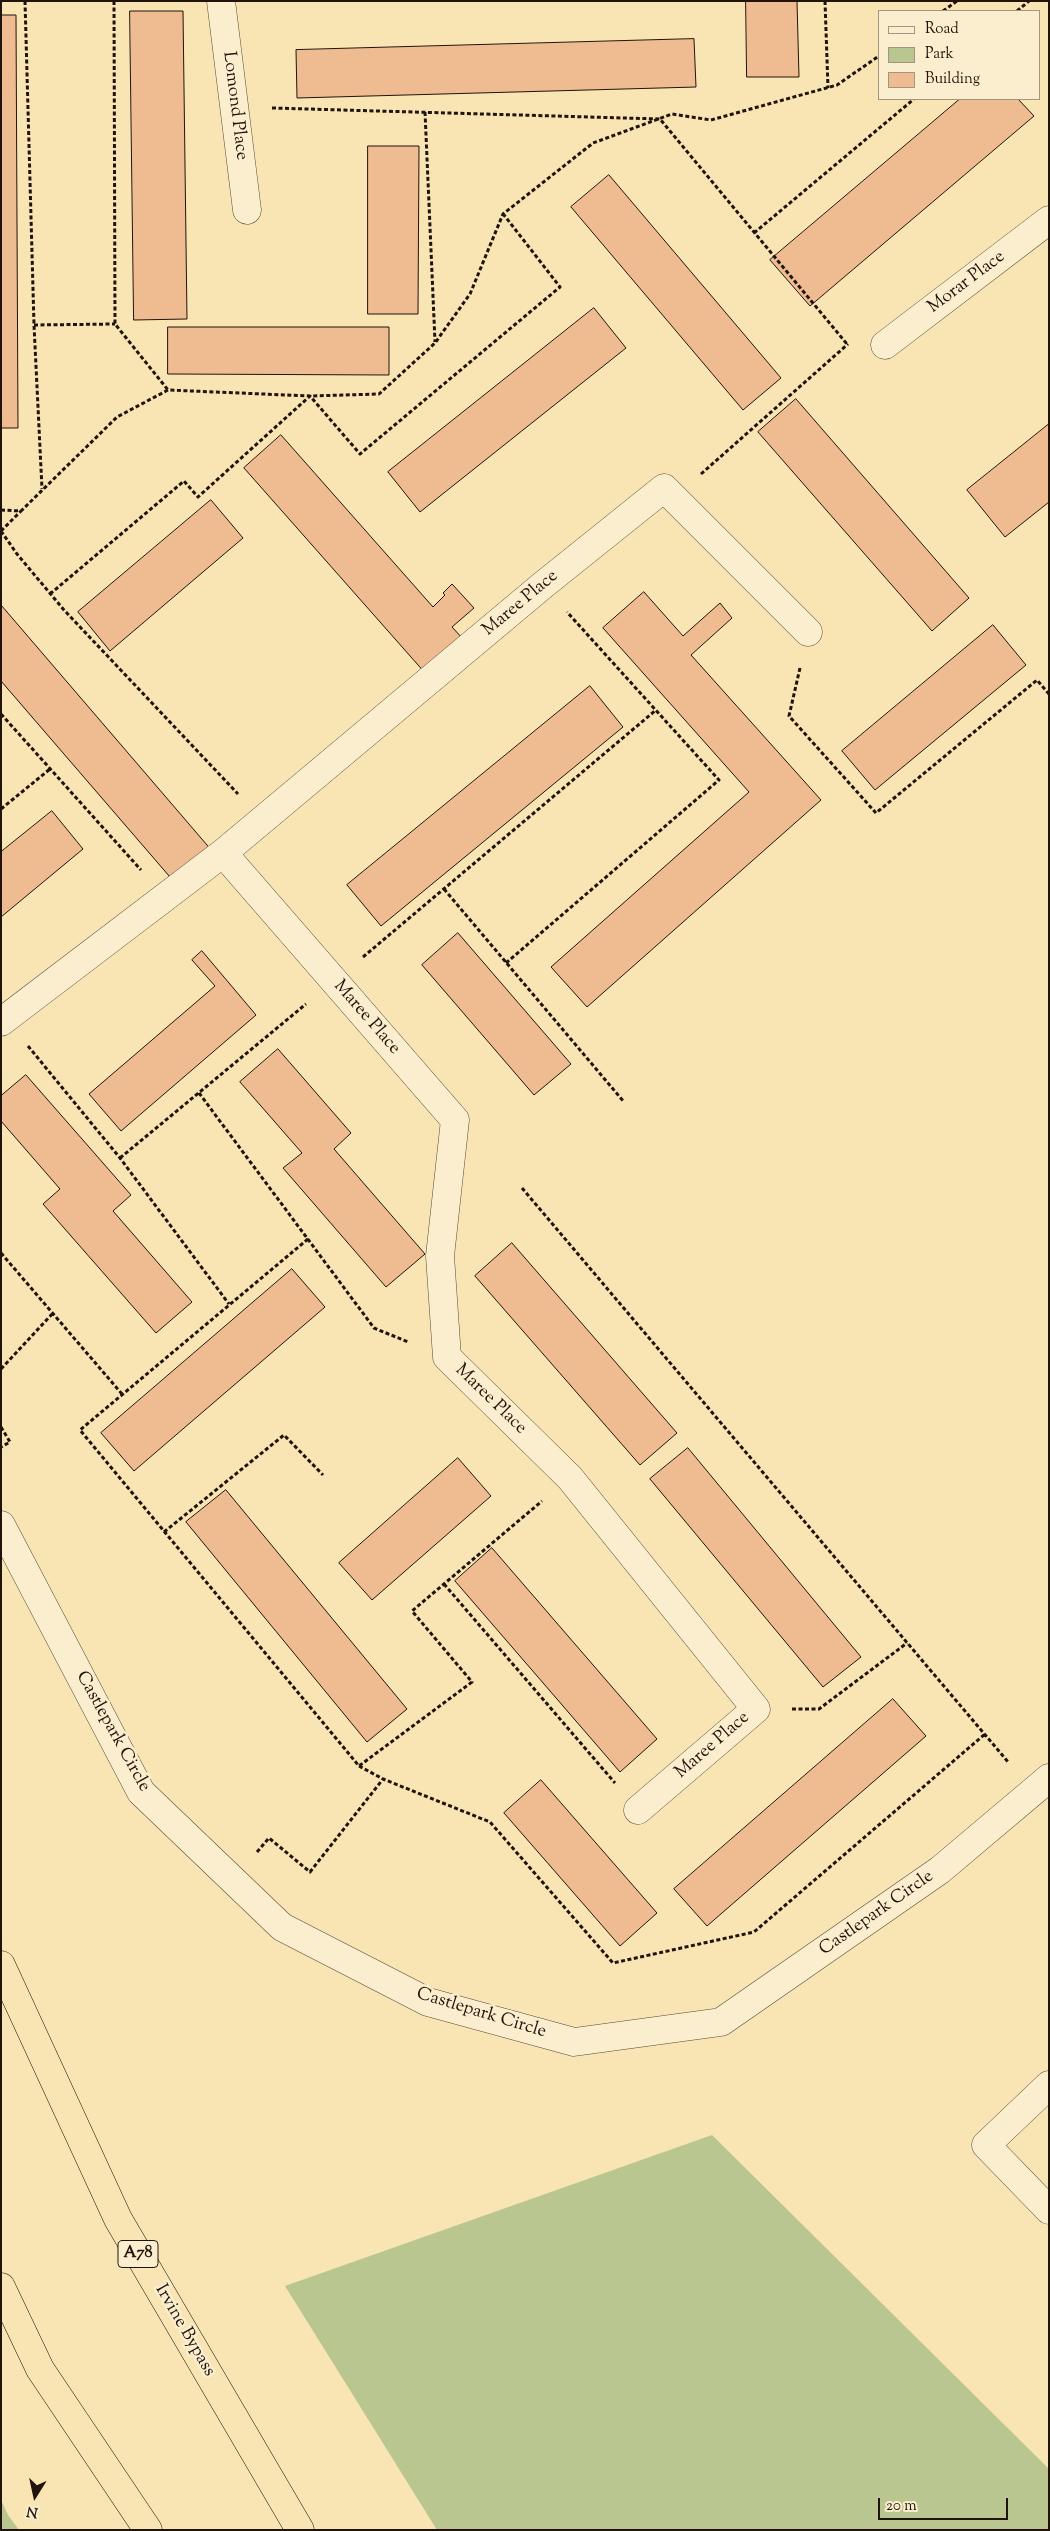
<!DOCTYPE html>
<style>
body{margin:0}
#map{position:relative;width:1050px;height:2531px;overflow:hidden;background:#f9e5b3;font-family:"Sorts Mill Goudy",serif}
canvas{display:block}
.frame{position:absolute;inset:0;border:2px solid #20130b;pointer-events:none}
.legend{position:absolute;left:878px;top:10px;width:162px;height:90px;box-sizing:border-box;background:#fbeece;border:1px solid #a39680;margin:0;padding:6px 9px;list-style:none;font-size:15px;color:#20130b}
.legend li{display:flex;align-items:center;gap:10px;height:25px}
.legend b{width:25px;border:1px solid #a39680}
.north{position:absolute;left:10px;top:2471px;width:50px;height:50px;-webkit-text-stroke:4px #fbeece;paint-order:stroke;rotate:190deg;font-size:14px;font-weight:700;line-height:20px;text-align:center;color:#20130b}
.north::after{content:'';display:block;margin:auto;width:18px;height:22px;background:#20130b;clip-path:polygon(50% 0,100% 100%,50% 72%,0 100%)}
.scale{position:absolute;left:878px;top:2498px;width:130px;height:22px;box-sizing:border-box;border:2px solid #20130b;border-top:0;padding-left:6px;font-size:15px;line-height:18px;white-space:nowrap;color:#20130b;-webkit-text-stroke:4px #fbeece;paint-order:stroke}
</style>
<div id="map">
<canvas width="1050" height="2531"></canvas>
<div class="frame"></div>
<ul class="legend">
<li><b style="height:6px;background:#fbeece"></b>Road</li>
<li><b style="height:14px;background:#b9c690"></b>Park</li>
<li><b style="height:14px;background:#efbb90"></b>Building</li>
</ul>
<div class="north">N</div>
<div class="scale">20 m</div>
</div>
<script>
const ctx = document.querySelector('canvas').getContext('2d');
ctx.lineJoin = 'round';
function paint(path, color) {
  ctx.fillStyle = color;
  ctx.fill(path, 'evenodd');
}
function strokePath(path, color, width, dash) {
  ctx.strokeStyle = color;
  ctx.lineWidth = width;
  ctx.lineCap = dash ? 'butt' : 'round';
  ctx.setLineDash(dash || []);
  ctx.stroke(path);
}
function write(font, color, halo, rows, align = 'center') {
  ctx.font = font + ' "Sorts Mill Goudy",serif';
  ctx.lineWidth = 5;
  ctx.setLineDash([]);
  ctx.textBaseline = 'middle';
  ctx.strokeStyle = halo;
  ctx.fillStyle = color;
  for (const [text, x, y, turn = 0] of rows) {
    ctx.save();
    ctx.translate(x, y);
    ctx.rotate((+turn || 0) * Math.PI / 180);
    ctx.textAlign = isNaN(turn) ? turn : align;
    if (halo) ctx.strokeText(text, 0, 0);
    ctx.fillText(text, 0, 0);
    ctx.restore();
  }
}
paint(new Path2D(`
 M712,2135L1049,2469V2530H437L285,2286Z
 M1,2500L8,2515L19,2530H1Z`), '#b9c690');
const building = new Path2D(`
 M746,1H797L799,77H747Z
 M130,11H183L187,319L134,320Z
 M1,15H16L18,428H1Z
 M694,39L696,87L297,98L296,50Z
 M960,99H1018L1034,116L810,306L770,260Z
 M368,146H419L418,314H368Z
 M609,175L781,378L743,410L571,207Z
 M594,308L626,348L420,512L388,472Z
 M168,327H389V375L168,374Z
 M796,399L969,598L932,631L758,432Z
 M1049,424V502L1005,537L967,490Z
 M281,435L433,607L445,595L443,593L452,584L474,608L452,627L464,640L426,674L244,468Z
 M211,500L243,538L110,651L78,612Z
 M644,592L683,636L720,603L732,618L691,655L821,800L587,1007L551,967L749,792L603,628Z
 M1,605L213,852L176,884L1,681Z
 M993,625L1026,665L875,790L842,751Z
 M590,686L623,727L381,926L347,885Z
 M52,811L83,849L1,917V852Z
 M458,933L571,1064L534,1095L422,965Z
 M202,951L256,1015L121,1131L89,1094L215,986L192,960Z
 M278,1049L351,1133L334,1149L425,1254L386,1287L283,1168L302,1153L240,1082Z
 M26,1075L131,1195L113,1211L192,1302L156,1333L43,1204L60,1189L1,1121V1096Z
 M512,1243L677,1433L640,1465L475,1276Z
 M292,1269L325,1307L134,1471L101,1433Z
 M688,1448L861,1657L823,1687L650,1479Z
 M458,1458L491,1496L372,1600L339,1563Z
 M226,1490L407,1709L367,1742L186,1522Z
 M492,1548L657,1739L620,1772L455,1581Z
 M893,1699L926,1736L707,1926L674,1889Z
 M541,1780L657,1913L620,1946L504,1813Z`);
paint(building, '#efbb90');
strokePath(building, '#20130b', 1);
const street = new Path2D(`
 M221,1L247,210
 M885,345L1049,220
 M223,853L455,1120L440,1256L447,1357L570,1478L756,1709L638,1810
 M1,1022L223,853L543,585L664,488L808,632
 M1,1525L141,1792L282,1927L428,2002L574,2042L721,2022L940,1870L1049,1778
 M1049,2085L986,2145L1049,2210`);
const highway = new Path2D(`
 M1,1965L118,2219L300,2530
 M1,2287L40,2369L148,2530`);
strokePath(street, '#564835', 29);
strokePath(highway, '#20130b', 29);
strokePath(new Path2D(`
 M25,1L34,325L42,489
 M114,1L115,324L168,390
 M825,1L828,88
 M943,11L957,1
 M1017,11L1029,1
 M272,108L660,119L847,344
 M425,112L435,342
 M754,233L914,99
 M34,325L115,324
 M701,474L848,344
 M1,510L21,511L117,417L168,390L310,396L379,394L435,343L470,294L503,214L593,143L672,114L711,120L837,85L879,56
 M1,531L17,554L64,610L238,794
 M1,531L21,511
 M50,594L184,481L198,497L310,396L360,454L560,287L504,215
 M800,668L789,716L876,813L1037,680L1049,694
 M1,714L141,870
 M1,809L50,769
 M444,889L624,1102
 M363,957L656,710
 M506,963L719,780L567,612
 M28,1046L120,1158L229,1304
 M199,1093L374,1328L408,1342
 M120,1158L306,1004
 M522,1188L1009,1763
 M308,1239L80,1430L359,1766L472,1682L412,1611L542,1501
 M1,1253L122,1394
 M1,1369L53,1313
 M1,1427L10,1442L1,1447
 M164,1532L284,1435L323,1475
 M444,1584L615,1783
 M792,1709H819L907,1643
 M359,1766L383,1779L490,1822L613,1963L754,1932L985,1734
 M257,1852L269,1838L310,1872L383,1779`), '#20130b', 3, [4, 2.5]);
strokePath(street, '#fbeece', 28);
strokePath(highway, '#f9e5b3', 28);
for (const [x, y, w] of [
 [138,2254,40]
]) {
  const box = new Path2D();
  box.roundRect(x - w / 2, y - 13.5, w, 27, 4);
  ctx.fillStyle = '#fbeece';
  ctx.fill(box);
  strokePath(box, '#20130b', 1);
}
write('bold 16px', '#20130b', null, [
 ["A78",138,2254]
]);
write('18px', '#20130b', '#fbeece', [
 ["Lomond Place",234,106,83],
 ["Morar Place",967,283,-37],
 ["Maree Place",521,604,-40],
 ["Maree Place",366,1018,49],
 ["Maree Place",490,1400,44],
 ["Castlepark Circle",112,1732,61],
 ["Maree Place",713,1746,-41],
 ["Castlepark Circle",877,1914,-35],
 ["Castlepark Circle",481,2014,17],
 ["Irvine Bypass",184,2331,60]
]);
</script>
